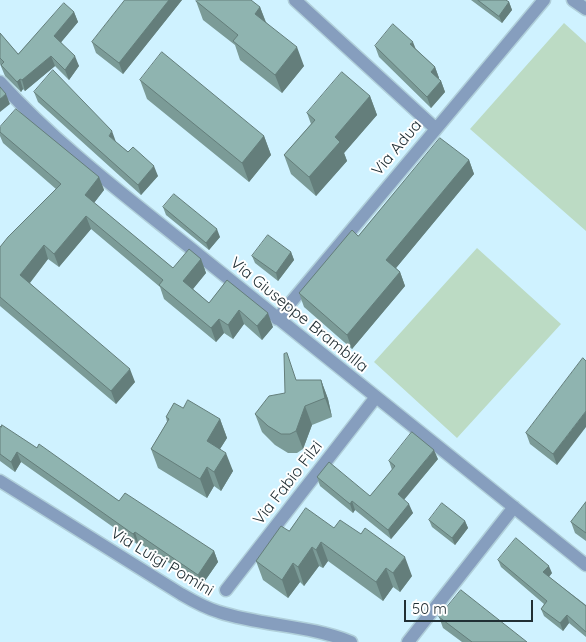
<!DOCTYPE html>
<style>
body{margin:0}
#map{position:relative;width:586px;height:642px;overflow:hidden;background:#cff2ff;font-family:Quicksand,sans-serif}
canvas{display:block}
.scale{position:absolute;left:404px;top:600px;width:129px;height:22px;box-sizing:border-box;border:2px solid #212f34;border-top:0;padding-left:6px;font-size:15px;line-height:18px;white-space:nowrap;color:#212f34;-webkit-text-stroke:4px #fff;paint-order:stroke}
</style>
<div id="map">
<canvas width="586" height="642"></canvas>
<div class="scale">50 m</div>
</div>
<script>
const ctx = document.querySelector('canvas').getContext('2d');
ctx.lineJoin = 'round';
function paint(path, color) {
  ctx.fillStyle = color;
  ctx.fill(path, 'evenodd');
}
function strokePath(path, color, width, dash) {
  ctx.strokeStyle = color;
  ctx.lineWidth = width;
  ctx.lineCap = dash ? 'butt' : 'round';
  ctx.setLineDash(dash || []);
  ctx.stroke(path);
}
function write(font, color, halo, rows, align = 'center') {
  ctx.font = font + ' Quicksand,sans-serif';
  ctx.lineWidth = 4;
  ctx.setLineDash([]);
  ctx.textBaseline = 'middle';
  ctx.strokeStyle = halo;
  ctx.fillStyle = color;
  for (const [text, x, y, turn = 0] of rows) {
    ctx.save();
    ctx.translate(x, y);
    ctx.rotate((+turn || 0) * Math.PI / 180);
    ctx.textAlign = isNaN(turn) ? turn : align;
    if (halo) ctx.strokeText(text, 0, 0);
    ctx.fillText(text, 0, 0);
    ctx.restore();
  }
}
paint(new Path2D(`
 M564,23L586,43V231L470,129Z
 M477,248L561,324L457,438L374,362Z`), '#bcdbc4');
const minor = new Path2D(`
 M295,0L435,128
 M573,0L586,9
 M0,82C59,147 131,200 199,255C327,359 457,461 586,565
 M277,319L544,0
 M0,481L181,594C193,601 205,608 219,612C262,626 309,625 351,642
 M226,590L376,397
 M408,642L514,507`);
strokePath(minor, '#b0cfda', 15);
strokePath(minor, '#869ebe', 12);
paint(new Path2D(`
 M125,0H182L123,74L96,53L92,42Z
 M471,0H506L509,2L512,10L502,23Z
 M196,1L260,7L266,22L304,66L282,93L240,60L235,45L203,20Z
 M74,12L78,22L61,42L79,66L69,80L55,66L25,91L23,89L21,92L5,76L0,64V33L18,54Z
 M375,46L416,49L435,67L439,78L438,79L441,81L445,92L431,108L379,57Z
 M140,80L264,136L271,155L249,182L147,99Z
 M34,92L116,142L158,176L141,195L38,102Z
 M370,96L377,115L344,153L347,161L316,196L291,174L284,155L311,124L307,113Z
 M0,127L99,177L104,190L94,203L173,268L201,259L206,273L193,289L209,303L227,280L273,327L262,340L244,324L233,339L224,333L216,342L164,299L160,287L91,229L59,267L48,259L30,283L135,382L116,404L0,306V247L56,189L3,143L0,136Z
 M469,160L474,174L396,268L400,272L405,286L352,349L304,307L299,293L358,236Z
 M163,207L220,237L209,250L166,215Z
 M291,252L294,260L278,281L255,263L252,256Z
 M583,358L557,465L530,444L526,433Z
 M297,380H321L328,399L332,417L312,425L303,449L297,453H288L275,445L262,432L255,414L285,393Z
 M183,408L220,419L227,438L220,449L233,471L221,491L214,486L207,498L158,468L151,449L167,422L166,417Z
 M0,426L37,448L119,501L214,551L218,562L202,585L138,542L137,544L21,462L15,472L0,461Z
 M438,459L404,500L413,513L391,539L355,510L353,513L320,486L317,477L370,496L392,470L389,461Z
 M586,502V541L575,533L571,522Z
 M429,520L465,521L468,528L455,545L432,527Z
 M334,528L412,576L400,592L393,587L383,601L328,561L323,568L319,566L304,586L300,582L288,598L263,580L256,561L289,531Z
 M498,560L552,573L549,577L586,605V637L569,623L563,631L544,616L541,609L544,604L501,567Z
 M439,617L527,642H462L443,628Z`), '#7b9b97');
paint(new Path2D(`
 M169,0H182L123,74L119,63Z
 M509,2L512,10L502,23L499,16Z
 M260,7L267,26L255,14Z
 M74,12L78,22L58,46L54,36Z
 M413,42L417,52L410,44Z
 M297,47L304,66L282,93L275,75Z
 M51,56L55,66L25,91L22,80Z
 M75,56L79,66L69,80L65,70Z
 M435,67L439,78L435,83L431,72Z
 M20,79L23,89L21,92L17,82Z
 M441,81L445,92L431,108L427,97Z
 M6,94L10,104L0,112V99Z
 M370,96L377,115L344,153L347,161L316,196L309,177L335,137Z
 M112,131L116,142L109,136Z
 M264,136L271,155L249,182L242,163Z
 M469,160L474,174L391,274L386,260Z
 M154,166L158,176L141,195L138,185Z
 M99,177L104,190L90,208L85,195Z
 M86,216L91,229L59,267L54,254Z
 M217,229L220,237L209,250L206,243Z
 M44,245L48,259L25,289L20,275Z
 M291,252L294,260L278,281L276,273Z
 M201,259L206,273L188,295L183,281Z
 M400,272L405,286L352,349L347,335Z
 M239,310L244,324L233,339L228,325Z
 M268,313L273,327L262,340L257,326Z
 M219,319L224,333L216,342L211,328Z
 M130,369L135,382L116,404L111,391Z
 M321,380L328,399L332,417L325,398Z
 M305,406L312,425L303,449L296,431Z
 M586,411V427L557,465L553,454Z
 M220,419L227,438L213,460L207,441Z
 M434,450L438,459L401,503L398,494Z
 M17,452L21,462L15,472L11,462Z
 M226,453L233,471L221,491L214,472Z
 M207,467L214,486L207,498L200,479Z
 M352,501L355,510L353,513L350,504Z
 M409,504L413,513L391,539L388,530Z
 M465,521L468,528L455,545L452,538Z
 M135,532L138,542L137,544L133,534Z
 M321,542L328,561L323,568L316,550Z
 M312,547L319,566L304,586L298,567Z
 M214,551L218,562L202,585L198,575Z
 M405,557L412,576L400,592L393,573Z
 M293,563L300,582L288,598L282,580Z
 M549,566L552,573L546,580L543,572Z
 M386,568L393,587L383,601L376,582Z
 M567,615L569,623L563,631L560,623Z`), '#647e7b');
const building = new Path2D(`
 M125,0H169L119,63L92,42Z
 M197,0H251L260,7L255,14L297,47L275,75L233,41L238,35L196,1Z
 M478,0H506L509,2L499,16Z
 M64,3L74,12L54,36L75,56L65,70L51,56L22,80L20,79L17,82L1,65L4,62L0,58V33L18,54Z
 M393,24L413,42L410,44L435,67L431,72L441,81L427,97L375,46Z
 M162,52L264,136L242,163L140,80Z
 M53,70L112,131L109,136L128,152L133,147L154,166L138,185L34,92Z
 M342,72L370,96L335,137L340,142L309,177L284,155L315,120L307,113Z
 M0,87L6,94L0,99Z
 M16,109L99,177L85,195L173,268L189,249L201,259L183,281L209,303L227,280L268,313L257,326L239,310L228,325L219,319L211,328L159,285L163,280L86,216L54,254L44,245L20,275L130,369L111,391L0,297V247L8,237L61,184L0,132V127Z
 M440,138L469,160L386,260L400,272L347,335L299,293L352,230L358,236Z
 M174,194L217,229L206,243L163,207Z
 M268,235L291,252L276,273L252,256Z
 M287,353L296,380H321L325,398L305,406L296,431L290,434H281L268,426L255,414L269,396L285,393L284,354Z
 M583,358L586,361V411L553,454L526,433Z
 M188,400L220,419L207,441L226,453L214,472L207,467L200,479L151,449L169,419L166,417L174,403L183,408Z
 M2,425L37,448L39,444L119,501L125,493L214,551L198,575L135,532L133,534L17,452L11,462L0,454V426L1,427Z
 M412,432L434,450L398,494L409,504L388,530L352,501L350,504L317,477L329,462L370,496L395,466L389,461Z
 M586,502V533L571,522Z
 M442,503L465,521L452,538L429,520Z
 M306,508L334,528L340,520L361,534L365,528L405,557L393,573L386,568L376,582L321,542L316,550L312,547L298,567L293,563L282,580L256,561L281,526L289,531Z
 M516,538L549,566L543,572L586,606V632L567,615L560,623L541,609L547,601L498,560Z
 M461,590L527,642H472L439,617Z`);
paint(building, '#8fb4b0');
strokePath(building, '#647e7b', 1);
write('16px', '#212f34', '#fff', [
 ["Via Adua",397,148,-50],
 ["Via Giuseppe Brambilla",299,315,39],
 ["Via Fabio Filzi",288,483,-52],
 ["Via Luigi Pomini",162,562,31]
]);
</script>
